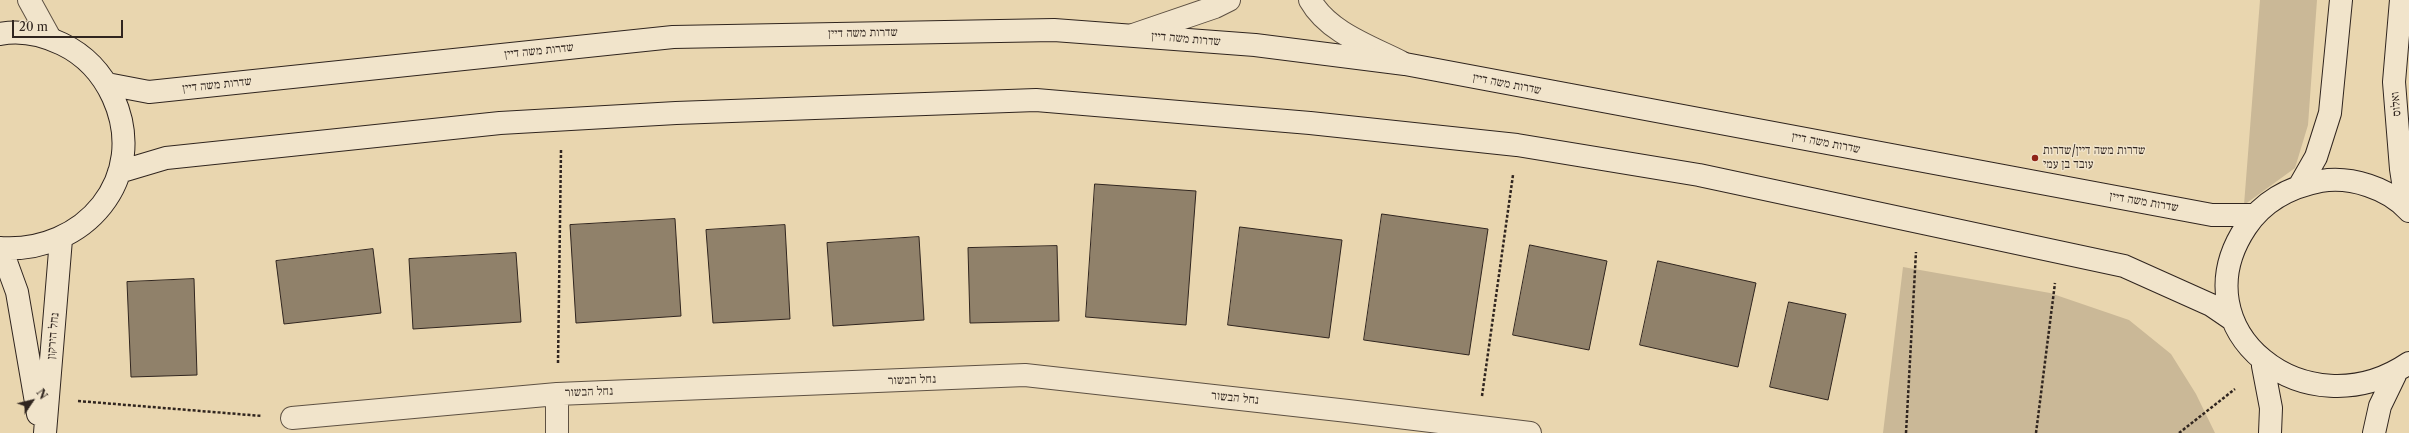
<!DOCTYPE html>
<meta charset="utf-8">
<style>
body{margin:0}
#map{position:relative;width:2409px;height:433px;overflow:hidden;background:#e9d6af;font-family:"Libre Caslon Text",serif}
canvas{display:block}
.north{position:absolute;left:12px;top:381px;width:40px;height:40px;-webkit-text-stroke:3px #f1e4cb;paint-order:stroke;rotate:55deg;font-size:11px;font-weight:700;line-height:16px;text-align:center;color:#30251f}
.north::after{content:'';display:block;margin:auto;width:14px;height:18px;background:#30251f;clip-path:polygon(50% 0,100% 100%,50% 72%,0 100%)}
.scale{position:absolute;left:12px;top:20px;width:111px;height:18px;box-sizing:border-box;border:2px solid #30251f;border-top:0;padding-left:5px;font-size:12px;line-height:14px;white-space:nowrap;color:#30251f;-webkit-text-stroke:3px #f1e4cb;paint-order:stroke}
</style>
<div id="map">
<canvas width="2409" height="433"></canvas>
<div class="north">N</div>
<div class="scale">20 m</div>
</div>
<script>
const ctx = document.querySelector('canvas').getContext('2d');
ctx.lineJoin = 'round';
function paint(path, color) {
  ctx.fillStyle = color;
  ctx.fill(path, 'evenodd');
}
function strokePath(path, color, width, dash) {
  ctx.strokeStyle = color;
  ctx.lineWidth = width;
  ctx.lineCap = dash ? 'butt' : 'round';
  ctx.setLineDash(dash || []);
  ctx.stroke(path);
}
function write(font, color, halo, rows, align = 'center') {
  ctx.font = font + ' "Libre Caslon Text","Frank Ruhl Libre",serif';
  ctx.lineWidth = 3;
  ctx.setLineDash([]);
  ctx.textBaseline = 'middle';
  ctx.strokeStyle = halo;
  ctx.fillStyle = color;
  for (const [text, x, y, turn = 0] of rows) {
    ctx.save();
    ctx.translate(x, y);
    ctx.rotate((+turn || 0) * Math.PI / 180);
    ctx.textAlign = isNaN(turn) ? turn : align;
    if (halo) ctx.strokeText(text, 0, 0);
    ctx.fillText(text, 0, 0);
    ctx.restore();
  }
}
paint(new Path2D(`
 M2260,0H2317L2308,125L2295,168L2244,205Z
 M1903,267L2050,293L2129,320L2171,354L2196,394L2215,433H1883Z`), '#cab897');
const building = new Path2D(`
 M1095,184L1196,191L1186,325L1086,317Z
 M1382,214L1488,229L1469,355L1364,340Z
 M675,219L681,316L576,323L570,225Z
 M785,225L790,319L713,323L706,230Z
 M1240,227L1342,240L1329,338L1228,325Z
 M919,237L924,320L833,326L827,243Z
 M1530,245L1607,261L1589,350L1513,335Z
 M1057,246L1059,321L970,323L968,248Z
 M373,249L381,313L284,324L276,261Z
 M516,253L521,322L413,329L409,259Z
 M1658,261L1756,283L1738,367L1640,345Z
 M194,279L197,375L131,377L127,282Z
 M1789,302L1846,314L1828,400L1770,387Z`);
paint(building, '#90816a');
strokePath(building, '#30251f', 1);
const lane = new Path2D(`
 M29,0L50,38
 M1310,0C1328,32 1369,46 1401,62
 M1133,35L1215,7L1229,0`);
const street = new Path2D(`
 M292,418L557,394L1025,375L1348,411L1530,433
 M557,433V394`);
const secondary = new Path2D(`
 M2401,0L2394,82L2401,169L2407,208
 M0,34C21,30 43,35 62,44C85,55 102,73 113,97C150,178 84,254 0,248
 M107,84L149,92L673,37L1054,30L1255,45L1405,64L2212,215H2254
 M119,172L166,158L500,123L676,113L1036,100L1310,123L1517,145L1699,175L2124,266L2211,305L2233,320
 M2300,185L2316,157L2330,113L2341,0
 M2409,211C2389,188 2350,176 2321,181C2290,187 2264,200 2246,227C2177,330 2306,433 2409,363
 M1,248L17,292L38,414
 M2263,366L2271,408L2270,433
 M45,433L61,239
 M2374,433L2380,406L2395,375`);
strokePath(lane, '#5e5143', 24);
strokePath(street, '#5e5143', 24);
strokePath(secondary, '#30251f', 24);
strokePath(new Path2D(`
 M558,363L561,150
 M1482,396L1513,175
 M78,401L262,416
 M1906,433L1916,252
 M2036,433L2055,283
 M2179,433L2235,389`), '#30251f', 2.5, [3, 2]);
strokePath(lane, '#f1e4cb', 22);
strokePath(street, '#f1e4cb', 22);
strokePath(secondary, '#f1e4cb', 22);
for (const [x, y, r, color] of [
 [2035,158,4,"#8f2418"]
]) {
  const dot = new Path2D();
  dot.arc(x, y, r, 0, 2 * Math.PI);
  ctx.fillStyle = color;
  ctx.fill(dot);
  strokePath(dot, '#f1e4cb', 1.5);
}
write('12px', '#30251f', '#f1e4cb', [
 ["שדרות משה דיין",863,33,-1],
 ["שדרות משה דיין",1186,39,5],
 ["שדרות משה דיין",539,51,-6],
 ["שדרות משה דיין",1507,84,11],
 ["שדרות משה דיין",217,85,-6],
 ["ואלוס",2396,104,-95],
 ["שדרות משה דיין",1826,143,11],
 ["שדרות משה דיין",2144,202,10],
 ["נחל הירקון",53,336,-85],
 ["נחל הבשור",912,380,-2],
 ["נחל הבשור",589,392,-2],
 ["נחל הבשור",1235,398,6]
]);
write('12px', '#30251f', '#f1e4cb', [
 ["שדרות משה דיין/שדרות",2043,151],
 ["עובד בן עמי",2043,165]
], 'left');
</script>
